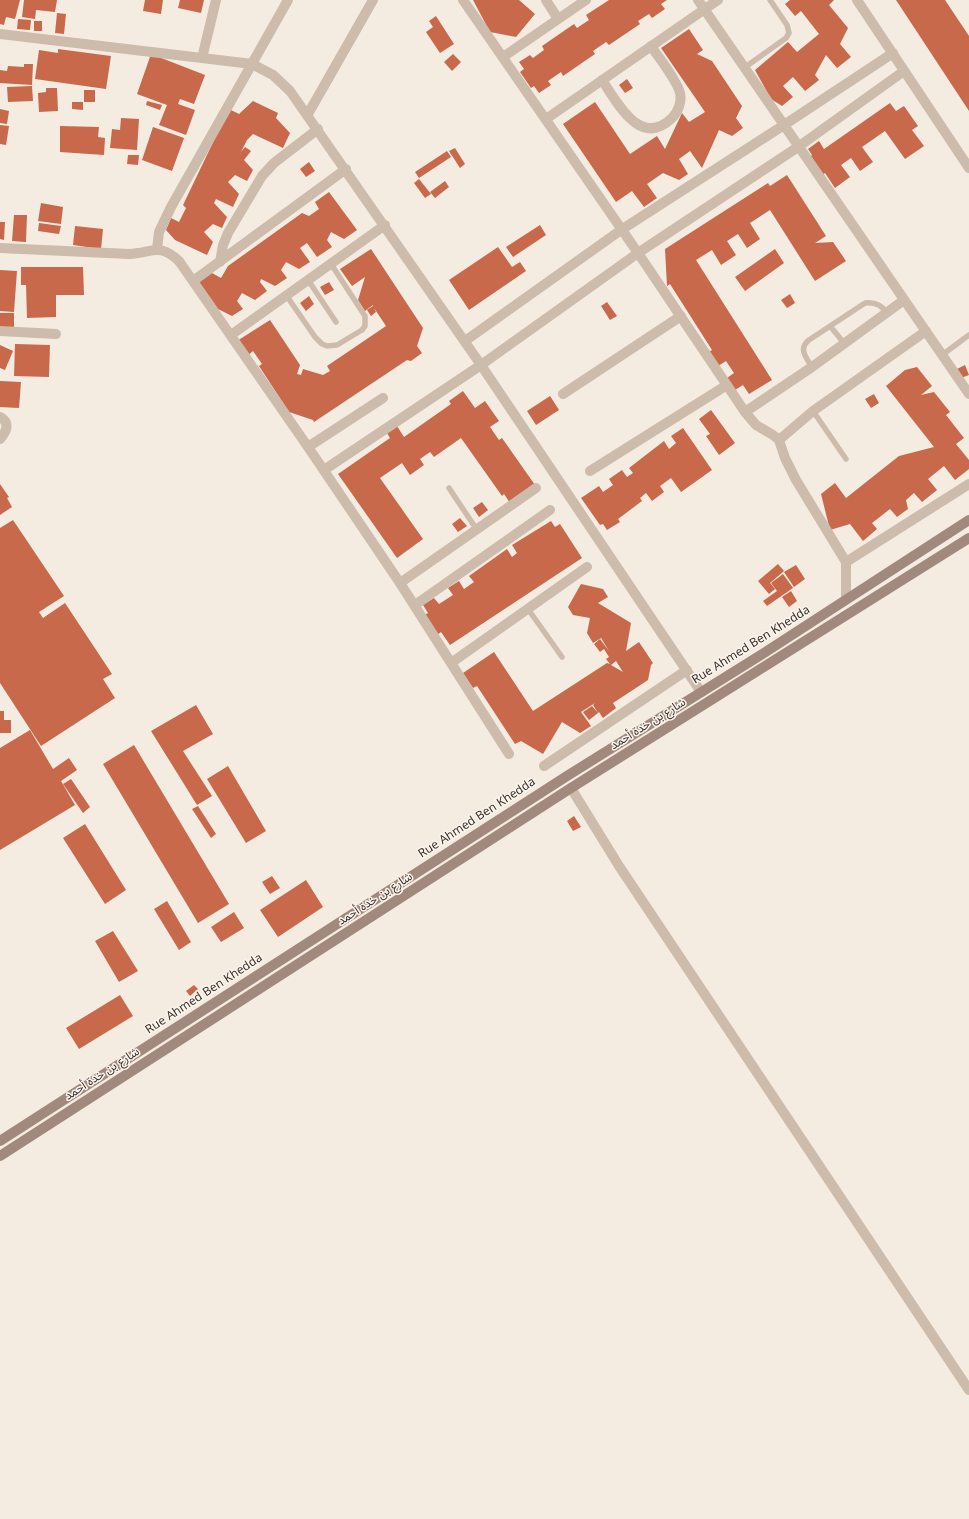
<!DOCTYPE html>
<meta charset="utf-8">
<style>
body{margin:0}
canvas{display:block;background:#f4ebe1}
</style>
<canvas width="969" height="1519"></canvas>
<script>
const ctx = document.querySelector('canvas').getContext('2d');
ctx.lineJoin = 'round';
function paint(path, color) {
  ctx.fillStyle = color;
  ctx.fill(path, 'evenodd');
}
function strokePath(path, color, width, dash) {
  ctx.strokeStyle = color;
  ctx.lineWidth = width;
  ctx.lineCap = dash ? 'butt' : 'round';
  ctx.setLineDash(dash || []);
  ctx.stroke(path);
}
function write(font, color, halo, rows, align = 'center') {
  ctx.font = font + ' "Noto Sans","Noto Sans Arabic",sans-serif';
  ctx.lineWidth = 3;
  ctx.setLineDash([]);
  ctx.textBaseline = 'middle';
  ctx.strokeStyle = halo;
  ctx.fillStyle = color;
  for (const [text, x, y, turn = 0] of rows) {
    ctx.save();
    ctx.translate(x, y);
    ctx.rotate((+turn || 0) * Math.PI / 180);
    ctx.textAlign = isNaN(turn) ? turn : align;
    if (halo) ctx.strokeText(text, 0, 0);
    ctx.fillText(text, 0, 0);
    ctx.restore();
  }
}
paint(new Path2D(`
 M0,0H20L15,19L6,17L4,25L0,24Z
 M24,0H57L55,12L36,10L35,19L22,17Z
 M145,0H163L161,14L143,11Z
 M180,0H204L201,13L178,8Z
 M473,0H519L535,14L516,37L490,32Z
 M609,0H667L661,4L665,9L652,18L649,14L638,21L640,24L609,45L606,42L593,51L595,54L563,76L561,72L548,81L551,85L539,93L534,86L531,88L520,72L524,69L519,62L530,55L533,58L544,50L542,46L574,24L577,28L589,20L586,15Z
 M790,0H834L829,5L848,28L840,44L851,57L837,68L826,55L815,75L819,80L805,91L793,77L783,86L793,97L782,106L771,99L755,70L788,42L797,52L819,34L801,11L795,16L785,4Z
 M896,0H945L969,36V111Z
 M57,13L66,14L64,34L55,33Z
 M436,16L454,44L440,53L426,32L433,27L429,21Z
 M18,19L31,20L30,30L17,29Z
 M34,21H42V31H34Z
 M689,29L703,50L697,54L712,61L742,106L736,118L743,128L732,136L719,130L702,168L690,151L679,159L688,174L679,180L663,173L647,184L657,198L644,207L632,191L616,202L563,124L595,102L630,154L657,136L665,149L682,113L689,122L705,112L661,48Z
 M58,49L111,56L106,89L35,79L39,50L58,53Z
 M151,54L205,75L194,104L180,99L178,104L195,110L186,135L159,125L167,105L137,94Z
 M453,54L461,62L452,71L444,62Z
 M24,64H33L32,85L0,83V70L7,71L8,66L24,67Z
 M627,79L633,88L625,93L619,85Z
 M32,86L33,101L8,102L7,87Z
 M46,88H57L58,111L39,112L38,93L46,92Z
 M84,90H95V102H84Z
 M147,101L162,105L160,110L146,105Z
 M253,101L278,113L276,118L290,133L283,148L253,134L247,140L241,152L245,147L251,151L244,160L253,170L247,181L235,175L228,182L239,194L233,207L216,199L214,203L227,217L222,228L213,224L204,232L213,242L207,255L175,240L166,230L171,218L179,222L186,208L183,205L229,109L239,114Z
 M72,102H83V110L72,109Z
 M890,103L896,111L904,106L918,126L912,130L924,146L905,159L885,131L862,147L873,162L860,171L851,158L841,165L850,177L835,188L825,173L821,176L808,158L812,155L808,149L819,141L824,149Z
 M0,109L9,111L7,124L0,123Z
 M121,118L139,119L137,150L110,148L112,129L120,130Z
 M0,125L9,126L6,145L0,144Z
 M60,126L99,127L98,137L105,138L104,155L60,152Z
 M153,127L184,138L172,171L142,160Z
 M455,148L465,164L460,168L449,151Z
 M447,151L451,157L419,178L415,172Z
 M128,155H139L138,165L127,164Z
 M309,162L315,171L306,177L300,169Z
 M787,175L826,236L815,243L833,242L846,261L815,281L770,210L750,223L760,239L747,248L738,234L727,241L736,255L721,265L712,250L696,260L772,380L749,394L743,385L735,390L727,378L734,373L726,361L718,366L709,352L712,350L670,284L667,286L665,249L768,183L770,186Z
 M419,179L431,194L425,198L414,183Z
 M445,181L449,187L435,198L430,192Z
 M329,192L357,230L344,239L331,232L327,240L332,247L317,257L307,243L300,248L310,262L299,269L286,262L281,270L287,278L275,286L261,279L260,282L267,291L255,300L242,293L237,301L243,309L232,316L218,309L199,282L212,273L221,278L228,266L302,213L309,216L319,209L315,202Z
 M41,203L63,207L61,224L38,221Z
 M14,215H27L26,242L12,241Z
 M0,222H5L4,240L0,239Z
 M39,223L61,226L59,234L38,231Z
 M540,225L546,235L513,257L506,247Z
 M75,226L103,229L101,249L73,245Z
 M498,247L512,267L520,262L526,271L469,310L449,280Z
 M371,249L423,328L417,346L422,353L411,361L407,360L314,422L313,420L289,412L259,366L262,364L253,351L247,356L237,341L270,320L300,365L297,374L301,375L303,369L323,375L330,371L327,366L386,326L374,308L376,312L371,316L367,310L373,306V305L365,311L358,300L365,277L352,286L340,269Z
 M775,249L784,263L745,291L735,277Z
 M21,267H83L84,295H56V317L27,318L26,285H21Z
 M0,270L17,271L14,312L0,311Z
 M329,282L334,290L325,295L320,287Z
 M790,294L795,303L787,308L781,300Z
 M309,296L314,304L306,311L300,303Z
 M607,302L617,316L610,320L601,306Z
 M0,313H14V328H0Z
 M15,344L50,345L49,377L14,376Z
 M0,345L13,351L5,370L0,368Z
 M965,365L969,375L961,378L957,369Z
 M917,367L932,386L921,395L934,392L950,412L946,415L964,438L956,444L969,460V469L955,480L944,466L928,479L937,490L922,502L914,493L906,500L908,509L897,517L890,509L872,523L877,529L863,541L850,524L830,530L821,494L835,483L846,498L899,456L934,447L886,386L905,370Z
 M0,381L21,382L19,408L0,407Z
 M463,391L475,408L485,401L499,421L490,427L499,440L502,438L535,485L510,503L504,494L502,496L461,438L434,457L430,452L420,459L424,465L410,475L402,463L380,478L423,539L397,558L338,474L390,438L387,433L397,426L404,437L451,404L449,401Z
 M874,394L879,403L871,408L865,399Z
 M550,396L559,410L536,425L527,411Z
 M711,410L735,443L719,455L706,436L710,434L699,419Z
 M683,428L712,470L681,492L671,478L660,486L664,492L652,501L646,493L640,498L642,501L618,519L620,522L607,530L603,524L600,525L581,498L599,486L603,492L613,485L609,479L622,470L627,477L633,473L629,468L664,441L669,449L676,443L671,436Z
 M0,484L9,497L7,498L12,507L0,515Z
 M482,502L488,510L479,517L473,508Z
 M460,518L467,526L458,532L452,524Z
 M13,520L64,596L39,612L43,618L65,603L112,674L103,679L115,698L41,746L0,683V528Z
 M551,521L555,527L560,524L582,558L450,645L441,632L437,635L425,615L428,613L423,605L434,598L439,604L453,595L448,588L459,581L464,589L474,582L469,576L507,549L512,557L517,553L512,545Z
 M778,564L784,571L770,583L775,589L769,594L758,581Z
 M796,565L805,579L794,587L784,572Z
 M783,574L793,588L767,606L763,601L777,591L771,583Z
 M581,584L603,589L608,597L598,603L631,623L626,651L639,642L653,663L651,665L648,680L613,703L616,708L603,718L599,712L598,713L593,705L595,703L581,712L591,726L580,733L562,722L543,754L521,741L515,744L477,686L473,688L463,673L494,652L533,711L607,663L610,664L606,659L609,657L604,649L600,652L594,644L600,639L609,651L601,638L593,643L587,633L590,618L573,615L568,607ZM616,661L623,672L611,665Z
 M791,591L797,601L789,607L782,597Z
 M196,705L213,734L183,751L212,796L197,805L151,731Z
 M592,706L598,713L589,720L583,712Z
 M0,711H4V720H11V733H0Z
 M30,730L53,769L69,758L77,770L61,781L75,805L0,850V748Z
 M134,745L229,904L198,923L103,764Z
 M228,766L266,831L246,843L207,779Z
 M71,779L90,807L83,813L63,784Z
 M198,806L216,834L211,838L192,809Z
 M574,816L581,827L573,831L567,821Z
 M85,824L126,890L105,904L63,838Z
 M272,876L280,888L270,894L262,882Z
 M306,880L323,907L278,937L260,910Z
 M167,901L191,942L179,950L154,909Z
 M234,912L244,928L221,942L211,927Z
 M113,931L138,971L119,982L95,941Z
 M194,985L198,989L190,996L186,991Z
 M120,995L133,1016L79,1049L66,1028Z`), '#c8694b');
strokePath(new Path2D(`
 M744,68L786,38L789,33L787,25L770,0
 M308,280L336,322
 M286,295L315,337L322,344L327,346L337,345L362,330L365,326V316L331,264
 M830,326L844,343
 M942,355L969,335
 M812,367C806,358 798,348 809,340L865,303C874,302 881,304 886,312
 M813,411L846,459
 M449,488L477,530
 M528,609L562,657`), '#cdbbac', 5.5);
strokePath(new Path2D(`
 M463,0L638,253L745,412L756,425L773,435L779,440L785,458L796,480L846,562
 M546,0L558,19
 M698,0L969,394
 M857,0L969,168
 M0,34L202,58L216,0
 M503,57L586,0
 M202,58L252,64L273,75L290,91L481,365L701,692
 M602,80C617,102 640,149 672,118C678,112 682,102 680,93C677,80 659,58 651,46
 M308,114L373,0
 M546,119L718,0
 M0,248L129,254C152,253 159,242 179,261L308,447L400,583L509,754
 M157,249L159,232L171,207L288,0
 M220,262L223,245L228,233L262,176L274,163L318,129
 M193,281L346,169
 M0,331L56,334
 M231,335L385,225
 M465,341L621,230L784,125L893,53
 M563,394L681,316
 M745,412L812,367L904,300
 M0,417C11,423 6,432 0,439
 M779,440L813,411L926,331
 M308,447L383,398
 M324,470L481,365L638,253L798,147L904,71
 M590,471L727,385
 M400,583L536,488
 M846,600V562L969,484
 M415,605L550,510
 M451,663L587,567
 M544,766L687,670
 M571,788L619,866L969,1390`), '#cdbbac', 10);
strokePath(new Path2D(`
 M0,1141L567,776L764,653L969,520
 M0,1156L571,788L969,538`), '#a18a7d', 10);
write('12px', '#3b302b', '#fbf5ee', [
 ["Rue Ahmed Ben Khedda",751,645,-32],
 ["شارع بن خدة أحمد",648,724,-32],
 ["Rue Ahmed Ben Khedda",477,818,-33],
 ["شارع بن خدة أحمد",375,899,-33],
 ["Rue Ahmed Ben Khedda",204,994,-33],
 ["شارع بن خدة أحمد",102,1074,-33]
]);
</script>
